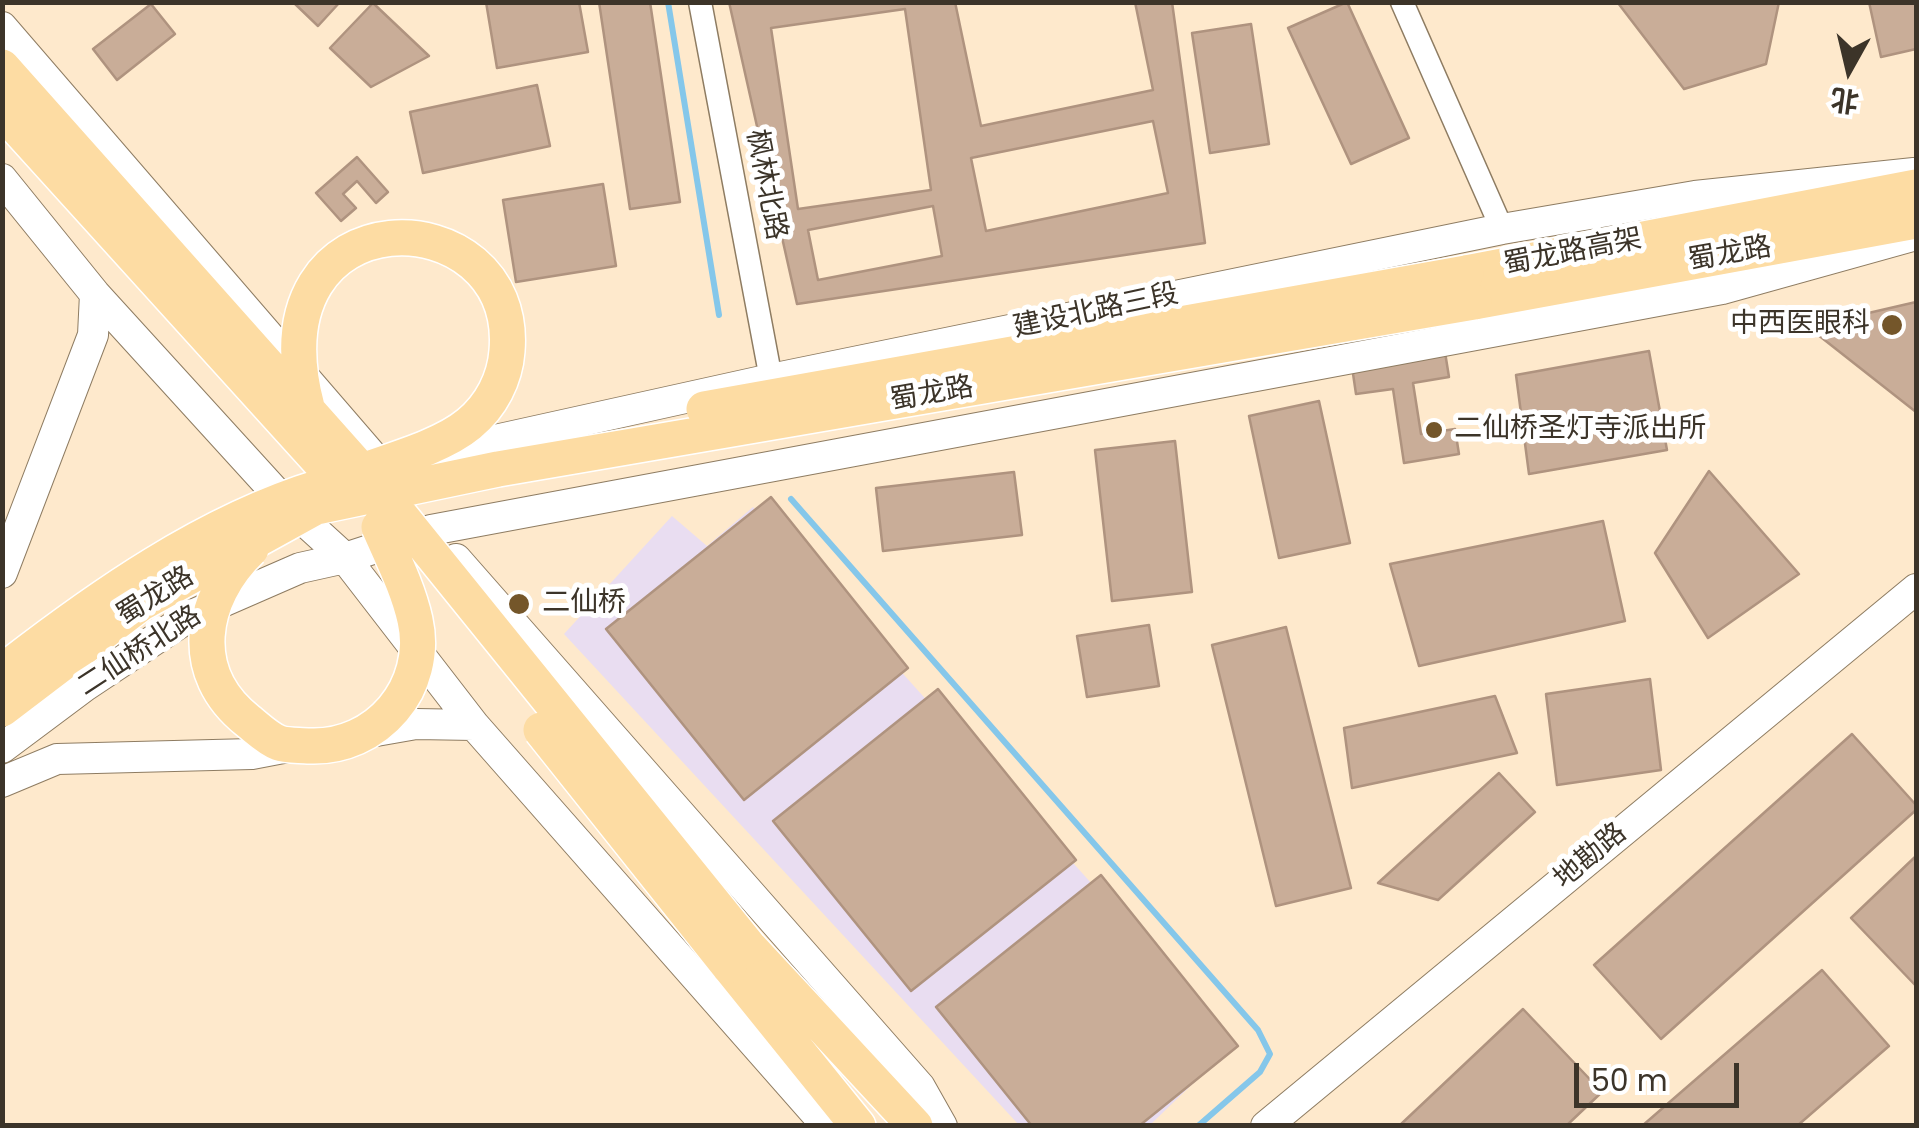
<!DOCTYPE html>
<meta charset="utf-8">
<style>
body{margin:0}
#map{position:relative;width:1919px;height:1128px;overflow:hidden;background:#fee9cc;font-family:Poppins,"Noto Sans SC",sans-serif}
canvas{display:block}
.frame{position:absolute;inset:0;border:5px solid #3c3429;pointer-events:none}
.north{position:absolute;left:1799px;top:20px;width:100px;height:100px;-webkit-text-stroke:8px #fff;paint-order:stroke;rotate:188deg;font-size:28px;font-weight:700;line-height:40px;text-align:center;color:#3c3429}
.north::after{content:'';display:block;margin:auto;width:35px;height:45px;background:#3c3429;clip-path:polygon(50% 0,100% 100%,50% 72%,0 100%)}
.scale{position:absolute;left:1574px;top:1063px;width:165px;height:45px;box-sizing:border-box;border:5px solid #3c3429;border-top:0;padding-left:12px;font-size:30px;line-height:35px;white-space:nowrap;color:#3c3429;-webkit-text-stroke:8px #fff;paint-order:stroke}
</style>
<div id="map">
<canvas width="1919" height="1128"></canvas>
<div class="frame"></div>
<div class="north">北</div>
<div class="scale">50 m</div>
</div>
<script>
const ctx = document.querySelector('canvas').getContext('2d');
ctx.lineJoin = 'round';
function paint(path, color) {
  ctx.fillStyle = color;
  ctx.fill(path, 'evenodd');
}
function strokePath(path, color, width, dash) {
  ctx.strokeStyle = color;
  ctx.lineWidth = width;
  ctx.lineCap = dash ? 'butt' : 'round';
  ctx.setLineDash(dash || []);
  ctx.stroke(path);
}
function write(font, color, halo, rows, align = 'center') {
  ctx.font = font + ' Poppins,"Noto Sans SC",sans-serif';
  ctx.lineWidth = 10;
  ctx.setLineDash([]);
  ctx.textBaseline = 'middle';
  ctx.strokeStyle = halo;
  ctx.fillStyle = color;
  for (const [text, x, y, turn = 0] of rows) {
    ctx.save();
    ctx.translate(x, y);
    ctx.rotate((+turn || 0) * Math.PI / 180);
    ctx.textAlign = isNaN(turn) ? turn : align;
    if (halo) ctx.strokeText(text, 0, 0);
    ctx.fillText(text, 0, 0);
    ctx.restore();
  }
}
paint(new Path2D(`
 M753,507L1235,1043L1150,1125H1019L564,634L672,516L707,546Z`), '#e9ddf1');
strokePath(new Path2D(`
 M668,2L719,315
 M791,499L1258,1030L1270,1054L1260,1072L1198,1126`), '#85c7ea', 6);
const building = new Path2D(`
 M293,2H340L318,26Z
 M486,2H579L588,52L497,68Z
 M599,2H650L680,202L630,209Z
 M729,2H1172L1205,243L797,304Z
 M955,2H1135L1153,90L981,126Z
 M1347,2L1409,138L1351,164L1288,28Z
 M1779,2L1766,64L1684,89L1618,3Z
 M1869,2H1916V49L1881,57Z
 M373,3L429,56L371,87L330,48Z
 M151,4L175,34L117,80L93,49Z
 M905,9L931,190L798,209L771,28Z
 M1251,24L1269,144L1210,153L1192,33Z
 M537,85L550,146L423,173L410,112Z
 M1153,121L1168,193L986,231L971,158Z
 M357,157L388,192L376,203L357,181L343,194L356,208L341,221L316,193Z
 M603,184L616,266L516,282L503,200Z
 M933,206L942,256L818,280L808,230Z
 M1916,302V412L1808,327Z
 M1444,346L1449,377L1413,383L1421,434L1455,429L1459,454L1404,463L1393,389L1356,394L1351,360Z
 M1649,351L1667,450L1529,474L1516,375Z
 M1319,401L1350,543L1279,558L1249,416Z
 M1175,441L1192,592L1112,601L1095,450Z
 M1709,471L1799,574L1708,638L1655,553Z
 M1014,472L1022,535L883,551L876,488Z
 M771,497L908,668L744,800L606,629Z
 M1603,521L1625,621L1419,666L1390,564Z
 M1149,625L1159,686L1087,697L1077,636Z
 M1286,627L1351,888L1276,906L1212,645Z
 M1650,679L1661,770L1557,785L1546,694Z
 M938,689L1076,860L911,991L773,821Z
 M1495,696L1517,753L1352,788L1344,728Z
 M1852,734L1916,805V810L1661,1039L1594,965Z
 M1499,773L1535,812L1438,900L1378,883Z
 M1916,856V986L1851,918Z
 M1101,875L1238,1046L1139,1126H1032L936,1007Z
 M1822,970L1889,1046L1797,1126H1642Z
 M1523,1009L1602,1092L1566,1126H1399Z`);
paint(building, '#c9ad98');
strokePath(building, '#af937f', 2.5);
const street = new Path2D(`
 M700,2L771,379
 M1402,2L1502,229`);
const secondary = new Path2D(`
 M2,27L393,480
 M2,179L95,294L289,507L345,558L474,725L827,1126
 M432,454L771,379L1502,229L1695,196L1914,173
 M456,559L920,1087L942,1126
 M2,573L93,335L95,294
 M359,734L416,724L474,725
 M2,748L85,686L190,616L300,568L345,558L431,530L1722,289L1916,235
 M2,782L57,759L252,754L299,745
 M1266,1126L1916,589`);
const primary = new Path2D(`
 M1466,273L1916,187
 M1474,302L1916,221
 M749,947L915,1126
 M729,966L858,1126`);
strokePath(street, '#8e7c62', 25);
strokePath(secondary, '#8e7c62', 32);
strokePath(primary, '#fff', 38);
strokePath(street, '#fff', 22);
strokePath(secondary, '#fff', 30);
strokePath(primary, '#fddca3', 35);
const primaryBridge = new Path2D(`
 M2,67L391,504L749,947
 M2,111L351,496
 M307,407C249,188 520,195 507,351C505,379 491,406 469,424C439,449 380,463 343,478
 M704,409L1466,273
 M251,549C199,599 187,673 248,721C257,728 268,739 279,743C287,746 300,745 309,746C377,749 430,687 415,620C408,588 392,557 379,527
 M2,672C97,598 205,522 320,487
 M2,709L140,604L316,507L498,469L1474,302
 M541,730L729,966`);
strokePath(primaryBridge, '#fff', 38, []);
strokePath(primaryBridge, '#fddca3', 35);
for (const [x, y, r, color] of [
 [1892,325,12,"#74562a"],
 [1434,430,10,"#74562a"],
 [519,604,12,"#74562a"]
]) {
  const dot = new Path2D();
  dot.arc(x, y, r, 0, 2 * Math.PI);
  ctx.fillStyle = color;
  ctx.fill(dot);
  strokePath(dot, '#fff', 4);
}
write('28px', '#3c3429', '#fff', [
 ["枫林北路",765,185,79],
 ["蜀龙路高架",1573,253,-11],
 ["蜀龙路",1730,255,-10],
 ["建设北路三段",1096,312,-12],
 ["蜀龙路",932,395,-10],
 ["蜀龙路",156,597,-32],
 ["二仙桥北路",140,652,-33],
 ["地勘路",1591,857,-40]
]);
write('28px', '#3c3429', '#fff', [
 ["中西医眼科",1870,325,"right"],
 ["二仙桥圣灯寺派出所",1454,430],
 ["二仙桥",542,604]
], 'left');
</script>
